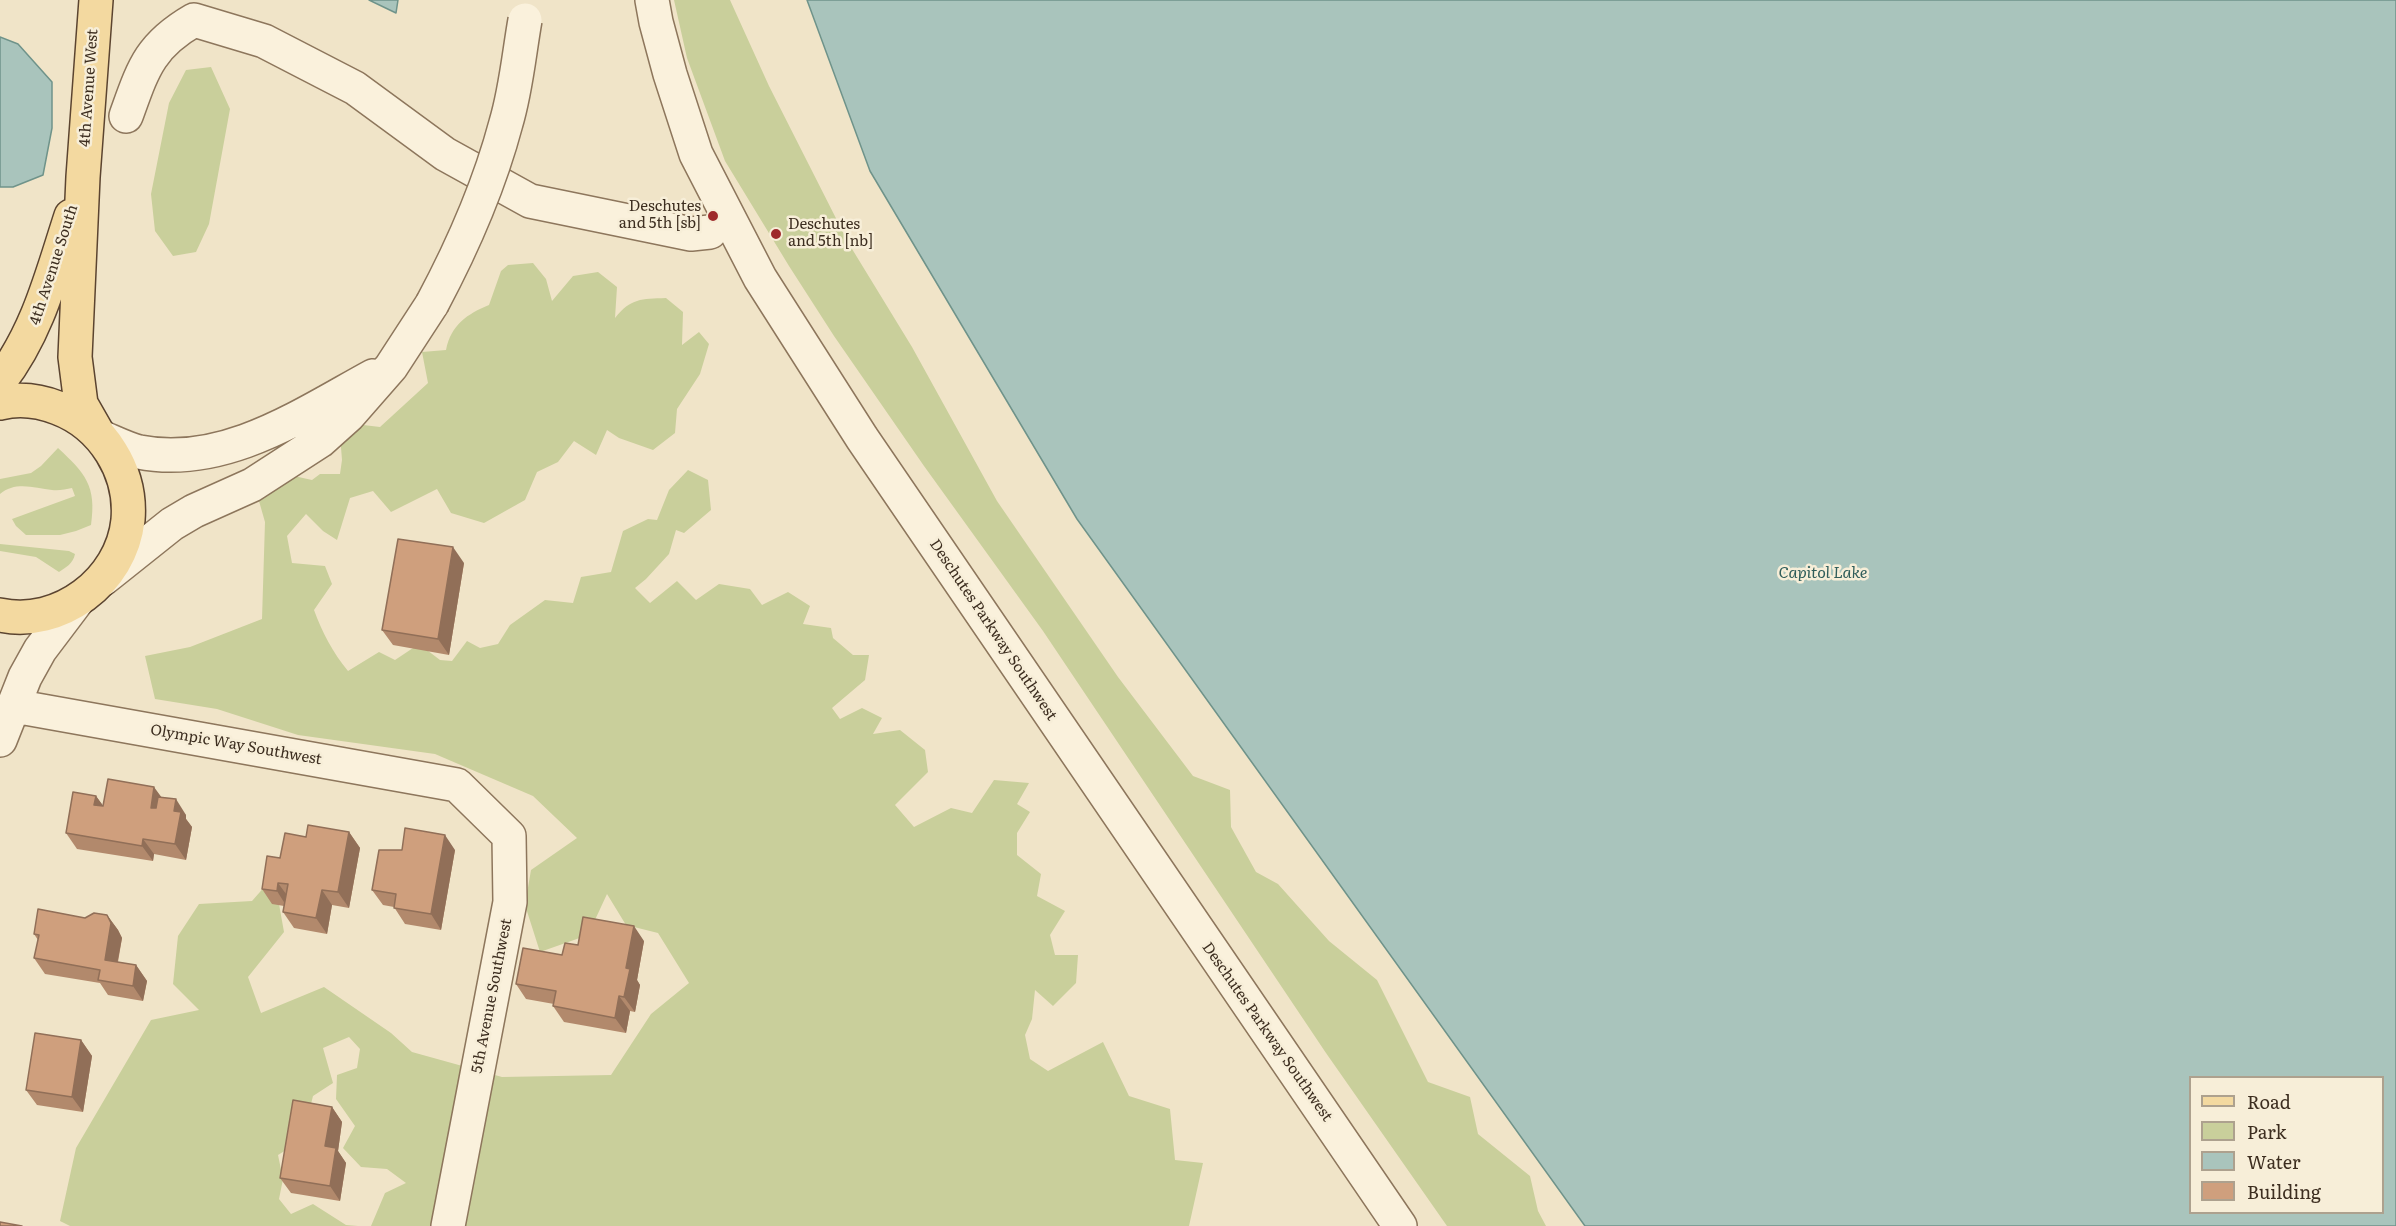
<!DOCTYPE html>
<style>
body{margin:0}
#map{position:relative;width:2396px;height:1226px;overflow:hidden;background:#f0e4c8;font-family:Literata,serif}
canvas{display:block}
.legend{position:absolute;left:2189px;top:1076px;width:195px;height:138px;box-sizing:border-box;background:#f7eed8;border:2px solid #ada18e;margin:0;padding:8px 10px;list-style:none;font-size:18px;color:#3d2e20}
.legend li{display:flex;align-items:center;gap:12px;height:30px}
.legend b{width:30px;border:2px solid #ada18e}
</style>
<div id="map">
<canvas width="2396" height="1226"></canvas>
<ul class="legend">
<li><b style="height:8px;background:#f3d9a0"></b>Road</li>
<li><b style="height:16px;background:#c9cf9b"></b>Park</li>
<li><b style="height:16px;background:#a9c4bc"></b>Water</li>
<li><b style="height:16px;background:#cf9f7d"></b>Building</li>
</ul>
</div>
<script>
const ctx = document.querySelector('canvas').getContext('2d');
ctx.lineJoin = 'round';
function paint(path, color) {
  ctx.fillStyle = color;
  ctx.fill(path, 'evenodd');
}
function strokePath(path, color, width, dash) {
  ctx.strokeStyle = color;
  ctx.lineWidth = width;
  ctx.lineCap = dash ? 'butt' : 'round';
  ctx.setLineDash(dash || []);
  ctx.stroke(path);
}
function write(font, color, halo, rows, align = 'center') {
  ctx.font = font + ' Literata,serif';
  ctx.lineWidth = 5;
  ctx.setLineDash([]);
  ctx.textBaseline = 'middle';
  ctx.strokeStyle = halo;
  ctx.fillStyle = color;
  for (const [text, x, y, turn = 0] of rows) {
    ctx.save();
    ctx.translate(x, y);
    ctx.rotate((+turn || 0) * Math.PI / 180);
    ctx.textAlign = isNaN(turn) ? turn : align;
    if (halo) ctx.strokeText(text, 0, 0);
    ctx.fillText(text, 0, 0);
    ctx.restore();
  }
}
paint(new Path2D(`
 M674,0H730L769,86L849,244L912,347L997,501L1118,677L1193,776L1230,790L1231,827L1256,872L1278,884L1329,941L1377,980L1428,1082L1470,1097L1478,1134L1530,1176L1538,1211L1546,1226H1447L1326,1053L1043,631L924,466L834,336L789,266L725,161L687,58Z
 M211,67L230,109L209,224L196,252L173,256L155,231L151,194L169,103L186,70Z
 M533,263L546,279L552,301L573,276L598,272L617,287L615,318C631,298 641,299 666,298L683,312L682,345L699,332L709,344L700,374L677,409L675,433L653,450L619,438L607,430L596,455L574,441L558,462L537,472L525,500L484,523L451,513L437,489L391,512L373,491L350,498L337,540L323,531L306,514L287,536L292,563L325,566L332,584L314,610C322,632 333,653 348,671L379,652L395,660L419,644L440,660L452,661L467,641L480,648L498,644L510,625L545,600L573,603L581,577L611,572L623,531L648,519L657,520L669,490L688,470L708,480L711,510L684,533L676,530L669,554L646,579L635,588L650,603L677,581L696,600L719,584L750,589L762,605L788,592L810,606L803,624L831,628L833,638L853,655H869L865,680L832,708L840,719L862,708L882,718L873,734L900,730L925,750L928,772L895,805L914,827L951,808L972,813L994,780L1029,783L1017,804L1030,812L1017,833V855L1041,874L1037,896L1065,911L1050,935L1055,955H1078L1076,983L1053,1006L1035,990L1032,1019L1025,1035L1030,1059L1048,1071L1103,1042L1129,1096L1170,1109L1175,1160L1203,1163L1189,1226H371L385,1193L406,1183L387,1169L361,1167L343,1148L355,1126L336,1099L337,1075L357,1068L360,1049L349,1037L323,1048L333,1083L313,1096L308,1116L294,1145L278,1155L283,1179L279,1199L291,1214L313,1204L346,1225L358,1226H70L60,1221L76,1148L151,1020L199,1010L173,984L178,936L199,904L252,901L274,876L284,932L248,977L261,1013L324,987L391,1033L412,1052L502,1077L611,1075L651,1014L689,983L658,933L626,925L607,894L588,935L540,952L525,905L531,870L577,838L533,796L435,754L298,735L217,709L155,699L145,656L190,647L262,619L265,522L257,494L285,474L312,480L320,474H340L342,460L340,435L355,424L380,427L428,383L422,352L446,350C451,325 467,314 489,305L501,271L508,265Z
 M58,448C85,473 97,486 91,525L76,531L60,535H26L16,526L12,519L75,496L72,488C66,489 59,491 52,490C35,488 15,481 0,494V479L31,473L41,466Z
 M0,544L69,551L75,554C73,564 66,567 59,572L36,557L0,551Z`), '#c9cf9b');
const water = new Path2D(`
 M369,0H398L396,13Z
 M807,0H2396V1226H1585L1077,519L870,171ZM2190,1078H2382V1212H2190Z
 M0,37L18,44L52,82V128L43,175L13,187H0Z`);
paint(water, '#a9c4bc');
strokePath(water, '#6f938a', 1.5);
const minor = new Path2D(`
 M652,0L656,22L670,74L696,154L760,278L862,438L1400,1226
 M126,116C143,69 149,46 194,20L264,41L355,88L445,154L530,201L691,234L710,232
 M101,437C113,442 127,449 139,452C224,469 303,414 373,376
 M103,579L172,524L194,511L252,485L320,441L349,415L391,367L432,304
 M14,706L457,785L509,836L510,902L448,1226
 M0,740L25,677L40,650L77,601`);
const major = new Path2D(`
 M96,0L83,177L75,357L81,404L97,432
 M0,381C38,332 52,274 71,216
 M0,403C19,398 40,401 58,408C103,425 132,472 128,520C122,581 59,628 0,615`);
strokePath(minor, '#8d765c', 36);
strokePath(major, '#5b4430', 36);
strokePath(minor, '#faf1dc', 33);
strokePath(major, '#f3d9a0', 33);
const minorBridge = new Path2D(`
 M432,304C463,246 489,187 506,123C516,90 519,54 525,20`);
strokePath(minorBridge, '#8d765c', 36, []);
strokePath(minorBridge, '#faf1dc', 33);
paint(new Path2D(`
 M464,563L449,655L393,645L382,630Z
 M96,796L103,806L161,797L186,815V819L192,827L186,860L154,854L153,861L77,849L66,833Z
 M349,832L360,848L349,908L332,905L327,934L294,928L283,912L284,906L272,904L262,889L280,858L306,837Z
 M402,850H455L441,930L405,924L394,907L383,905L372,890Z
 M107,915L118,930L122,938L118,962L136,965L147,981L143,1001L108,995L100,983L45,974L34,958L38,940L34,934L85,918Z
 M644,941L637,980L640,985L635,1012L630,1011L626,1033L564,1022L553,1006L554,1004L526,999L516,984L562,955Z
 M81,1040L92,1056L83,1112L37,1105L26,1090Z
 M332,1107L342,1122L338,1151L346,1163L340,1201L291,1193L280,1178Z`), '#b2896c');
paint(new Path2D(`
 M453,547L464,563L449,655L438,639Z
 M154,787L165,802L162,823L151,808Z
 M96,796L107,811L94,805Z
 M176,799L186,815V819L192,827L186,860L175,844L174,811Z
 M349,832L360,848L349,908L338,892Z
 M445,835L455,850L441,930L431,914Z
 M143,839L154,854L153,861L142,846Z
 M278,883L289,898L287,907L277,891Z
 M322,890L332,905L327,934L316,918Z
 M107,915L118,930L122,938L115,975L105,960Z
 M634,926L644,941L637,980L640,985L635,1012L624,997L626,968Z
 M136,965L147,981L143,1001L133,986Z
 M619,996L630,1011L626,1033L615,1018Z
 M81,1040L92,1056L83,1112L72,1097Z
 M332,1107L342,1122L338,1151L346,1163L340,1201L330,1186L325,1146Z`), '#916f58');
const building = new Path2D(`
 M398,539L453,547L438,639L382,630Z
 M108,779L154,787L151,808H156L158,797L176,799L174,811L181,812L175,844L143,839L142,846L66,833L73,792L96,796L94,805L103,806Z
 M308,825L349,832L338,892L322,890L316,918L283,912L288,884L278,883L277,891L262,889L267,856L280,858L285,833L306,837Z
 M405,828L445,835L431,914L394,908L396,894L372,890L379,850H402Z
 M38,909L85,918L94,913L107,915L111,923L105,960L136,965L133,986L98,980L100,970L34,958L39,935L34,934Z
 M583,917L634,926L626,968L630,969L624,997L619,996L615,1018L553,1006L556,991L516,984L523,948L562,955L565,943L578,945Z
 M35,1033L81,1040L72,1097L26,1090Z
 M293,1100L332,1107L325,1146L336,1148L330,1186L280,1178Z
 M0,1222L22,1226H0Z`);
paint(building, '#cf9f7d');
strokePath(building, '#916f58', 1.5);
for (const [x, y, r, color] of [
 [713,216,6,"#9e2a2b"],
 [776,234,6,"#9e2a2b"]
]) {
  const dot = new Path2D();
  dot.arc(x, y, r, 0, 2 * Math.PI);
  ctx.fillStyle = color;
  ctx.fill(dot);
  strokePath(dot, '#f7eed8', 2);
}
write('15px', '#3d2e20', '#f7eed8', [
 ["4th Avenue West",89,88,-86],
 ["4th Avenue South",54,265,-72],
 ["Deschutes Parkway Southwest",993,630,56],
 ["Olympic Way Southwest",236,745,10],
 ["5th Avenue Southwest",492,996,-79],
 ["Deschutes Parkway Southwest",1267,1032,55]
]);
write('15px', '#3d2e20', '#f7eed8', [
 ["Deschutes",701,207],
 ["and 5th [sb]",701,224],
 ["Deschutes",788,225,"left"],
 ["and 5th [nb]",788,242,"left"]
], 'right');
write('italic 16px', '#2f5d5a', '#f7eed8', [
 ["Capitol Lake",1823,573]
]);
</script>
